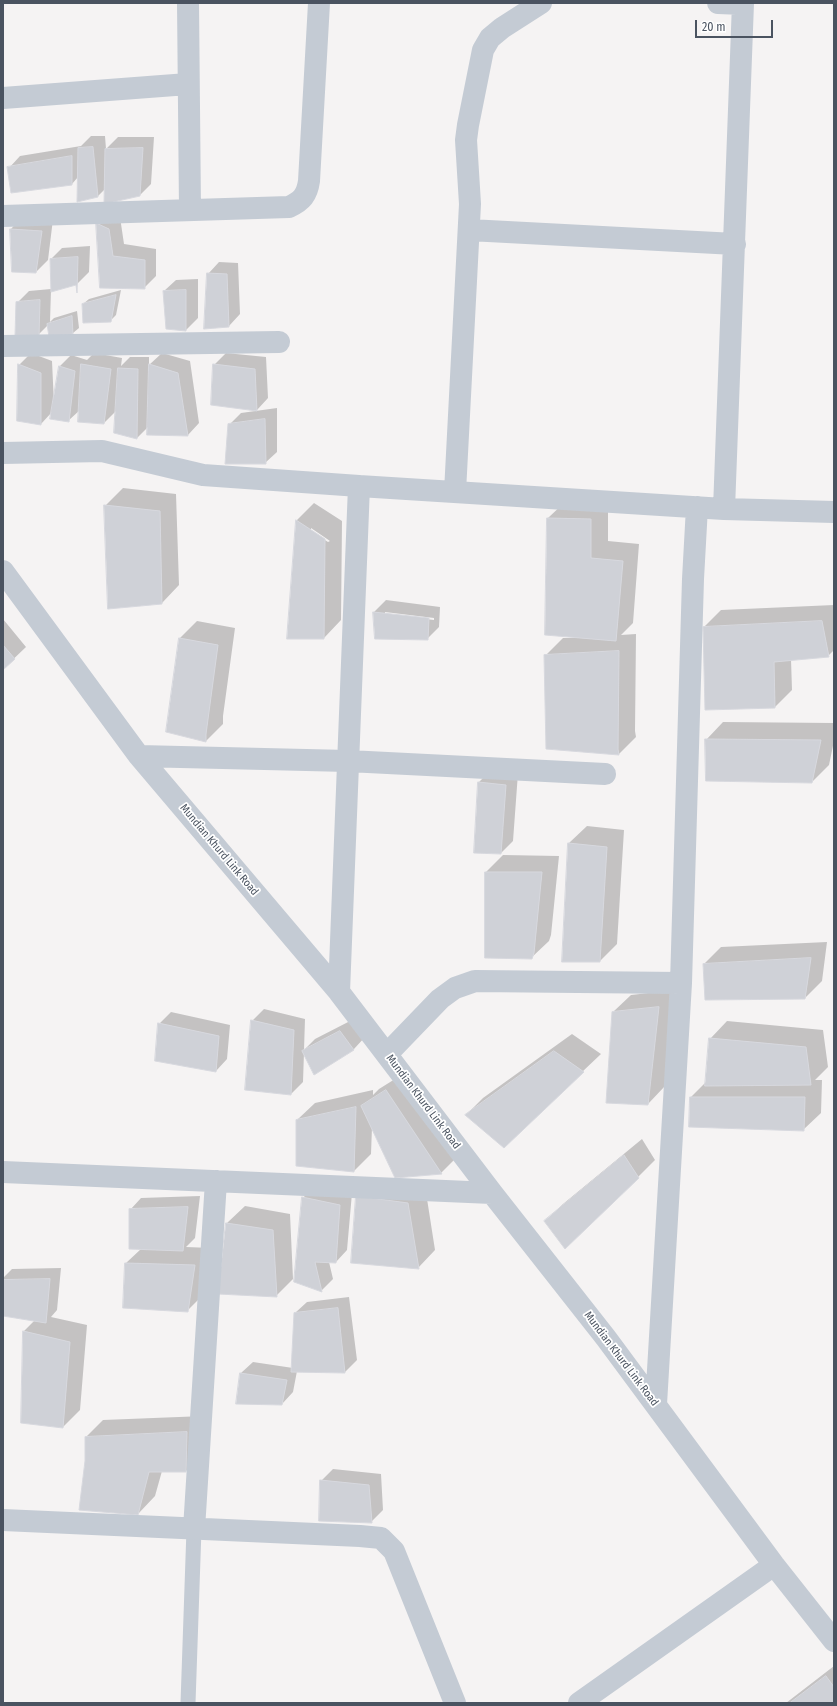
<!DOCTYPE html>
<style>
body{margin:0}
#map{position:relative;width:837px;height:1706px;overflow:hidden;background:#f5f3f3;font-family:"Fira Sans Condensed",sans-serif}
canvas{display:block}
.frame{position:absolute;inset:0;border:4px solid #4a5360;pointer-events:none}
.scale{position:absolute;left:695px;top:20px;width:78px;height:18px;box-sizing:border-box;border:2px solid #4a5360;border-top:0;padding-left:5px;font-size:12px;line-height:14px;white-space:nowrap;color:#4a5360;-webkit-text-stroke:3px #fff;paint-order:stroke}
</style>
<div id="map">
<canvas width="837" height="1706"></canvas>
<div class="frame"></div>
<div class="scale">20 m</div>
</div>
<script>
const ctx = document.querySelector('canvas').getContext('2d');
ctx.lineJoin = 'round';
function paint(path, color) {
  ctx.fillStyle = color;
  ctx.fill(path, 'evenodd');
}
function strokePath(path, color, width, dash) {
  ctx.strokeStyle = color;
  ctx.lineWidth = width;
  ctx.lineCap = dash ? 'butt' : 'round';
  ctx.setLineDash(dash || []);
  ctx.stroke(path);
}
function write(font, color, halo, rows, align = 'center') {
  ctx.font = font + ' "Fira Sans Condensed",sans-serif';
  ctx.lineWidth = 3.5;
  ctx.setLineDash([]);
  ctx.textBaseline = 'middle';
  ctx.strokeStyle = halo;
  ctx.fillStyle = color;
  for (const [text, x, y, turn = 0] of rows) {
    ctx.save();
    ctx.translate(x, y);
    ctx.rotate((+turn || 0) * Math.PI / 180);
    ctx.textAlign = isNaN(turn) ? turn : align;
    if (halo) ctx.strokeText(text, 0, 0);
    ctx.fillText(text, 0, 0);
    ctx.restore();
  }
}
paint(new Path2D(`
 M91,136H105L106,149L118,137H154L151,184L140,195L105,189L98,196L78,177L72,184L9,168L20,156L81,146Z
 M22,217L53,219L48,260L36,272L13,271L11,229Z
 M120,217L124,244L156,249V276L144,288L101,287L98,223Z
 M90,246L89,272L77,284L51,290L50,322L54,318L77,311L79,328L73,333L50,335L48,325L38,335L17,303L29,291L51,289V259L62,248Z
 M219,262L238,263L240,314L229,326L208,274Z
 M198,279V318L186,330L164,291L176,280Z
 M121,290L116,315L110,321L83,304L89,299Z
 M31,353L52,361L54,404L60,366L71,355L87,360L94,353L122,358L121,366L130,357H149V365L162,353L190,361L199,423L188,435L148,434L149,426L137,438L116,411L104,423L80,410L68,421L52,412L41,424L19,365Z
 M226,353L266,357L268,398L257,410L214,365Z
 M277,408V452L265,463L229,425L241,413Z
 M123,488L176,494L179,585L162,603L105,506Z
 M566,501L608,503V541L639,544L633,623L621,635L636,634L635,731L636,737L619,754L547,748L545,656L563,638H575L548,518Z
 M314,503L342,521L341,620L324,638H288L297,520ZM311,528L330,541L328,542L311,531Z
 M386,600L440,607L439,627L427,639L376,638L374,612ZM385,612L434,618V620L385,614Z
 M834,605V650L828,656L791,659L792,690L775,707L704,627L721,610Z
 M3,619L26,647L3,669Z
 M197,621L235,628L223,716V724L206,741L167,731L180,638Z
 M723,722L834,723V741L829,765L812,782L706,740Z
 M491,770L518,773L513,841L501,853L475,852L479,782Z
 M587,826L624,830L617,944L600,961L569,843Z
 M503,855L559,856L551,935L549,941L531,958L486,872Z
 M827,942L822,981L805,998L704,964L721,947Z
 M675,990L665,1086L648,1104L613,1012L631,995Z
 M264,1009L305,1019L304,1050L315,1039L352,1020L365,1037L354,1049L315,1074L304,1052L303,1082L291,1094L246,1089L252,1021Z
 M171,1012L230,1025L227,1059L216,1071L159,1024Z
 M727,1021L823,1030L828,1067L815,1080H822L821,1113L803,1130L691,1097L707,1081L710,1039Z
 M572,1034L601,1054L504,1146L466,1115L483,1098Z
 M403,1074L458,1156L441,1173L396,1177L372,1127L371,1154L354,1171L297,1165V1120L315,1103L373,1090V1095L379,1089Z
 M642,1139L655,1160L638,1177L546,1221L563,1204Z
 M374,1179L425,1186L435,1250L418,1268L352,1262Z
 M314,1186L352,1193L347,1250L336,1262H329L333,1279L321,1291L295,1281L303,1198Z
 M200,1196L195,1238L186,1247L212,1248L205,1293L187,1311L126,1263L141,1249L130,1210L141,1198Z
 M245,1206L290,1214L293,1279L276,1296L227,1223Z
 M61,1268L57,1310L51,1317L87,1325L80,1410L63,1427L24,1331L35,1320L3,1315V1278L12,1269Z
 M349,1297L357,1360L345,1372L297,1371L293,1392L282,1404L237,1403L241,1373L253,1362L293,1368L295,1313L307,1302Z
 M204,1416L203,1454L186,1471H162L155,1496L138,1514L86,1461V1437L103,1420Z
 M333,1469L381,1474L383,1510L371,1522L321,1481Z
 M834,1666V1703H786Z`), '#0003');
const building = new Path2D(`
 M93,147L98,197L77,202L78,148Z
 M143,148L140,196L104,204L105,149Z
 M72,156V185L11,193L7,167Z
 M96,223L109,229L113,256L145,260V289L100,288Z
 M10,229L42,231L36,273L12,272Z
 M78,257L77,293L76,285L51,292L50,259Z
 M207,273L227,274L229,327L204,329Z
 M186,290V331L166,329L163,291Z
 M116,295L111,322L83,323L82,304Z
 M40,300L39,336H15L16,302Z
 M72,316L73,334L49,337L47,324Z
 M18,364L41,373V425L17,421Z
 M81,364L111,369L104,424L78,422Z
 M149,364L178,373L188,436L147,435Z
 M213,364L255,369L257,411L211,405Z
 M59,366L75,371L69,422L50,419Z
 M118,368L138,369L137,439L114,433Z
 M265,419L266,464H225L228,424Z
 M104,505L160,511L162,604L108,609Z
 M547,518L591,519V558L623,561L616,641L545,635Z
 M296,520L325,539L324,639H287Z
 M373,612L429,618L428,640L375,639Z
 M822,621L829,657L774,662L775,708L705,710L703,627Z
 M179,638L218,645L206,734V742L166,732Z
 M3,645L15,659L3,670Z
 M619,651L618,749L619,755L546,749L544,655Z
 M705,739L821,740L812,783L706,781Z
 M478,782L506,785L501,854L474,853Z
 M568,843L607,847L600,962H562Z
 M485,872H542L534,953L532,959L485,958Z
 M811,958L805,999L705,1000L703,964Z
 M659,1007L648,1105L606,1103L612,1012Z
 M251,1020L294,1030L291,1095L245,1090Z
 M158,1023L219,1036L216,1072L155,1061Z
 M340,1031L354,1050L314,1075L302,1051Z
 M709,1038L806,1047L811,1085L705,1086Z
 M554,1051L584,1072L504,1148L465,1115Z
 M386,1090L442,1174L395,1178L361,1106Z
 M690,1097H805L804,1131L689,1127Z
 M356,1107L354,1172L296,1166V1120Z
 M624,1155L639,1178L565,1249L544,1221Z
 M356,1196L408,1203L419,1269L351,1263Z
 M302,1197L340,1205L336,1263L315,1262L322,1292L294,1282Z
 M188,1207L183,1251L129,1249V1209Z
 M226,1223L273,1230L277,1297L218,1294Z
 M125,1263L195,1265L188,1312L123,1308Z
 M50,1279L46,1323L3,1316V1280Z
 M338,1308L345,1373L291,1372L294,1313Z
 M23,1331L70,1342L63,1428L21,1423Z
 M240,1373L287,1380L282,1405L236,1404Z
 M187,1432L186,1472H149L138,1515L79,1510L85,1461V1437Z
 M320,1480L369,1485L372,1523L319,1521Z
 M826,1676L834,1687V1703H790Z`);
paint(building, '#cfd1d7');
strokePath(building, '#d7d8de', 1);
strokePath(new Path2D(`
 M188,1703L194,1529`), '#c4cbd4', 15);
strokePath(new Path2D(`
 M188,3L190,210
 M718,3L743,4
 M3,98L188,84
 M3,216L289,207C302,201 307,195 309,181L319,3
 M469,230L735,244
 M3,346L279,342
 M3,453L102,451L203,475L359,486
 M455,492L470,204L466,140L468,125L483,50L490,38L502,28L541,3
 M724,509L743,3
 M3,571L139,756L339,992L492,1193L606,1338L774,1565L834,1641
 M139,756L348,761L605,774
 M339,992L359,486L724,509L834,512
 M387,1054L440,999L455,988L475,981L681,983
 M3,1172L492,1193
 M656,1404L681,983L693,579L697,507
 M3,1520L360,1536L381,1538L394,1551L455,1703
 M194,1529L216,1181
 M579,1703L774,1565`), '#c4cbd4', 22);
write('11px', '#4a5360', '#fff', [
 ["Mundian Khurd Link Road",219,850,50],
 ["Mundian Khurd Link Road",423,1102,53],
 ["Mundian Khurd Link Road",621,1359,53]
]);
</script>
